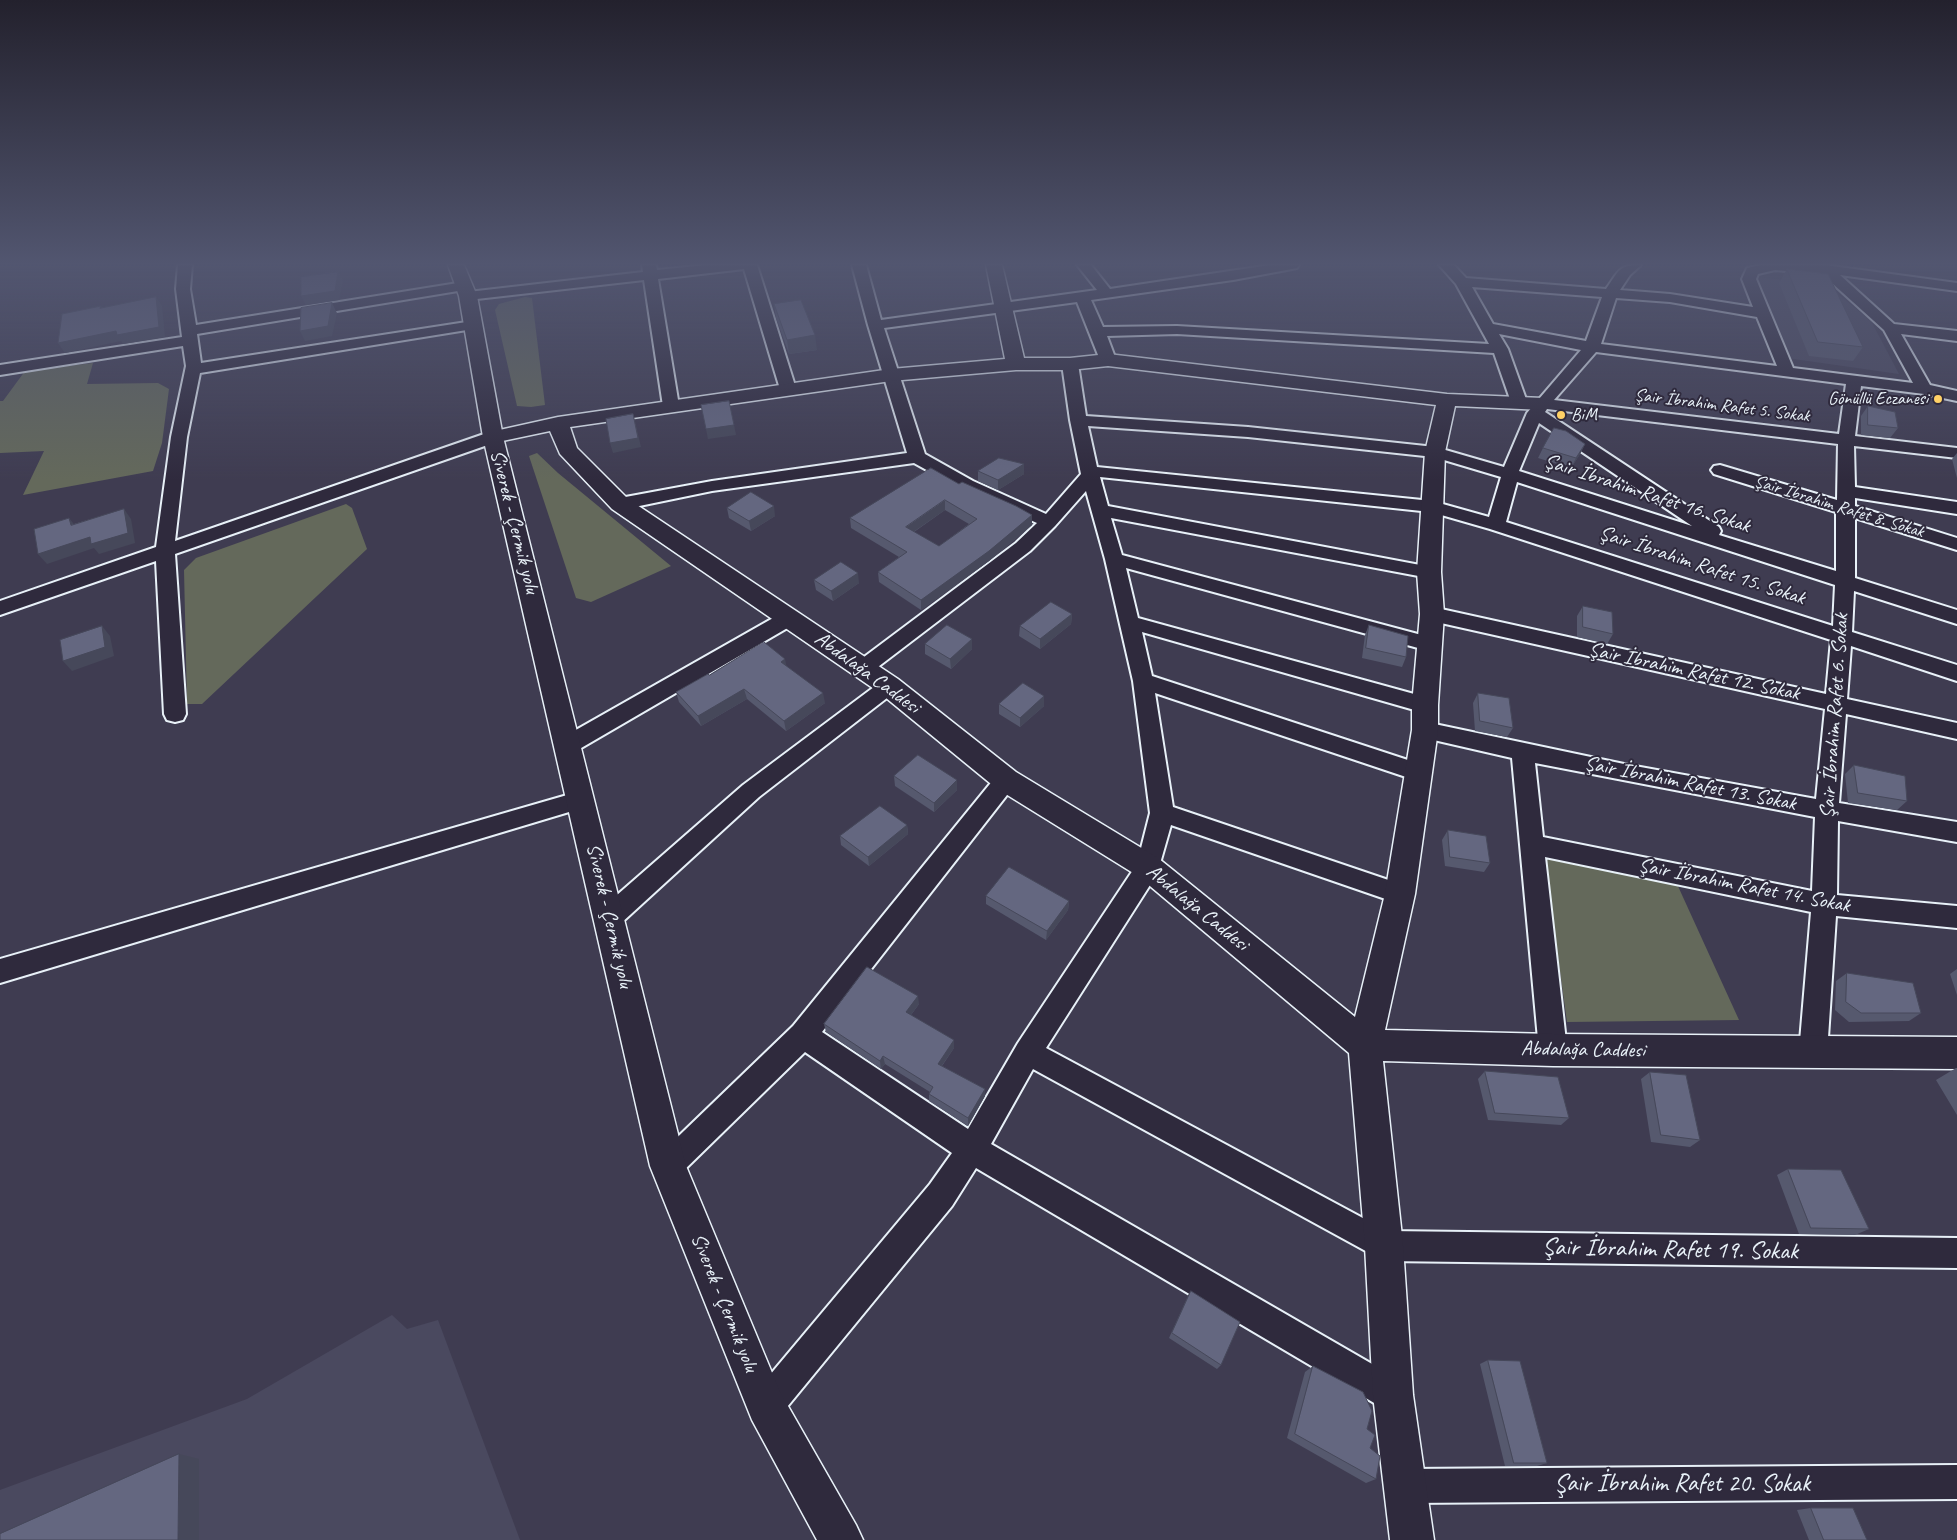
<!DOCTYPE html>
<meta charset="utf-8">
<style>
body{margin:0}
canvas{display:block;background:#3f3c51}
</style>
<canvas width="1957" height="1540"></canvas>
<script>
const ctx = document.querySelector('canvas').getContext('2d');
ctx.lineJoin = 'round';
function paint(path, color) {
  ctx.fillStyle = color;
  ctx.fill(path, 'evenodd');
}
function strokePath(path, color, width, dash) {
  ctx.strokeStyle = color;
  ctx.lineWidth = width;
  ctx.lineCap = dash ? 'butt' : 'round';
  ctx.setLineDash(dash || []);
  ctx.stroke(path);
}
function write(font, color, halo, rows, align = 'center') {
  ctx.font = font + ' Caveat,sans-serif';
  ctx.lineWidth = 4;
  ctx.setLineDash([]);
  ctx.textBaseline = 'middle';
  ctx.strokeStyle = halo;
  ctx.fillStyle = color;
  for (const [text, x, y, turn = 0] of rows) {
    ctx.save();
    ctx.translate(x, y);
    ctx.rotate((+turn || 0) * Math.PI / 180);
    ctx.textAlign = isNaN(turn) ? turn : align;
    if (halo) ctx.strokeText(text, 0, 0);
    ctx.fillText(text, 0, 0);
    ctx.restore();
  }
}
paint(new Path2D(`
 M1756,277L1818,283L1828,286L1871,321L1899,374L1787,358Z
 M392,1315L407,1329L438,1320L520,1540H0V1490L247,1399Z`), '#4a495f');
paint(new Path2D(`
 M525,297L532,298L545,405L531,407L517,406L495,310L499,304Z
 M93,363L87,384L158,383L169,389L162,443L153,471L23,495L44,451L0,453V401H3L25,371Z
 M537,453L558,473L671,566L591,602L576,598L529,456Z
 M346,504L352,508L367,549L202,704H187L184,570L196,558Z
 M1544,856L1677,884L1739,1020L1567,1022Z`), '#64695b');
const minor = new Path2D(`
 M178,265H192L190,289L196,325L464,282L469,283L471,286L469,289L464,290L197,334L201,363L473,321L478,322L480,325L478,328L473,329L200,373L187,437L175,541L487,433H499L501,437L499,441L175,554L186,714L183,720L175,722L167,720L164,714L156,561L0,615V601L156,547L171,437L186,366L183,346L0,375V365L182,337L176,289Z
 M642,265H656L657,270L706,265H757L796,389L794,392H782L780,389L744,269L658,279L679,406L677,409H665L663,406L644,280L468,300L463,299L461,296L463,293L468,292L643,272Z
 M852,265H866L881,320L1097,290L1077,265H1091L1110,289L1270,265H1299L1297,268L1292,269L1233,280L1091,300L1103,327L1177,326L1489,344L1456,284L1439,265H1454L1466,278L1606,289C1619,271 1618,265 1641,265L1630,275L1620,290L1670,294L1753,307L1742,279L1747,268L1761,265H1825L1957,283V291L1840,275L1894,324L1957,331V341L1901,334L1930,385L1957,391V401L1924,394L1861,386L1855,436L1957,448V458L1854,446L1855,487L1957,502V514L1855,498V506L1957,538V550L1855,518V578L1957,610V624L1854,591L1852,632L1957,665V681L1851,646L1847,699L1957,723V739L1846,714L1839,803L1957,822V842L1838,821L1837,895L1957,906V928L1836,916L1827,1053L1823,1062L1813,1066L1803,1062L1799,1053L1811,912L1545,857L1567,1050L1563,1059L1553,1063L1543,1059L1539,1050L1512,758L1425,738L1417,736L1414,730L1417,724L1425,722L1624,764L1816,799L1825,709L1432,621L1425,619L1422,614L1425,609L1432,607L1826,694L1831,640L1490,529L1431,512L1100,477L1108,506L1436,568L1439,572L1436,576L1429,578L1111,518L1122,555L1429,637L1436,639L1439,644L1436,649L1429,651L1126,568L1138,618L1425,697L1433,699L1436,705L1433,711L1425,713L1142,632L1152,676L1426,766L1429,772L1426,778L1418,781L1155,693L1173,807L1409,887L1412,894L1409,901L1400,904L1171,825L1157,874L1046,1048L1387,1231L1957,1238V1268L1384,1261L1033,1069L991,1144L1405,1383L1410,1395L1405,1407L1393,1412L1381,1407L976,1168L952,1206L778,1418L766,1423L754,1418L749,1406L754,1394L930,1184L952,1153L805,1052L678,1176L668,1181L658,1176L653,1166L658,1156L793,1026L998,774L1006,771L1014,774L1017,780L1014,786L822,1032L968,1129L1018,1043L1137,864L1150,813L1133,681L1105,559L1086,491L1055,526L1030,551L870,673L863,675L856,673L853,668L856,663L1016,543L1037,523L961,489L914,463L712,491L620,510L614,508L611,504L614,500L620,498L712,481L907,453L868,325ZM1775,270L1822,274L1884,330L1913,383L1793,368L1756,279L1758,274ZM1472,287L1602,297L1586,341L1493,324ZM1616,298L1670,302L1757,317L1777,366L1601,344ZM1077,302L1100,360L1103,363H1113L1116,360L1107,336L1177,334L1494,353L1511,402L1513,405H1525L1527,402L1508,349L1499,334L1581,350L1527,413L1504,467L1435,447L1248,427L1086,416L1078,364L1075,361H1065L1062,364L1070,420L1081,474L1046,514L973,481L925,454L884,328ZM1596,352L1846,384L1839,434L1554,400ZM1547,409L1838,444L1837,500L1720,465L1714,466L1711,470L1714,474L1836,512V571L1719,535L1721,531L1719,527L1545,412ZM1539,423L1692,526L1519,471ZM1088,426L1248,437L1434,457L1501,477L1489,517L1432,501L1097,467ZM1517,482L1835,585L1833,626L1506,522ZM1535,763L1815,817L1812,891L1543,837Z
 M789,611L796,613L799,618L796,623L576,751L568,753L560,751L557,745L560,739L782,613Z
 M889,678L896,681L900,686L896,691L759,797L619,925L610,928L601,925L597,917L601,909L743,785L882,681Z
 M581,791L589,794L593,800L589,806L0,983V959Z
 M1957,1465V1499L1406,1503L1394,1498L1389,1486L1394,1474L1406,1469Z`);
const tertiary = new Path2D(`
 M986,265H1002L1024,358H1070L1108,354L1447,394L1543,398L1550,400L1553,404L1550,408L1543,410L1455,406L1445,452L1441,572L1444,614L1438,705V730L1415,894L1385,1030L1553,1034L1957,1037V1069L1553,1066L1383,1061L1403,1246L1413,1395L1434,1540H1390L1373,1395L1365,1246L1349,1053L1138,876L996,788L880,693L612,509L560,454L550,431L493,443L486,441L483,437L486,433L558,417L891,369L1005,359ZM1108,366L1436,405L1425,452L1417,572L1420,614L1412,705V730L1385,894L1355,1017L1158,858L1016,772L898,679L628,499L577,448L570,427L891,381L1016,370H1070Z
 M1767,265H1783L1781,270H1769Z`);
const secondary = new Path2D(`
 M448,265H464L477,296L503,437L686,1166L780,1392L856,1525L863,1540H817L752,1420L650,1166L483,437L459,296Z`);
strokePath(minor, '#e8f1f8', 4);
strokePath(tertiary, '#e8f1f8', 3);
strokePath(secondary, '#e8f1f8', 3);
paint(minor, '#2f2a3d');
paint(tertiary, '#2f2a3d');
paint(secondary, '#2f2a3d');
paint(new Path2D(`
 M1787,269L1863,347L1853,361L1809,356L1779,283Z
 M774,304L817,350L789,354L776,318Z
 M1868,406L1898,428L1890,438L1861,435V416Z
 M1585,444L1580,454L1571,468L1538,458L1543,448Z
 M1957,453V478L1952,459Z
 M978,471L1024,474L998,490L978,481Z
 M959,484L1032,515V525L989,561L921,610L879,582L878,572L899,557L851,528L850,518ZM945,510L969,524L939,546L914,532Z
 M727,508L775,516L751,531L729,518Z
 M814,580L859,583L833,601L816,590Z
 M1583,606L1613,634L1607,644L1577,637V616Z
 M1072,614L1071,624L1040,649L1019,636L1020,626Z
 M1369,625L1406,657L1402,667L1362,658L1365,635Z
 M972,639V649L951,669L925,654V644Z
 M786,666L825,703L786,731L747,699L701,726L679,702L676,692L709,675Z
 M1478,693L1513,728L1507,737L1475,731L1473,703Z
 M999,704L1044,706L1020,727L999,714Z
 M1854,765L1907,801L1897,810L1848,803L1845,774Z
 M894,776L957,780V790L934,812L895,786Z
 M907,825L908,834L869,866L841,845L840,836Z
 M1448,830L1490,863L1484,872L1445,866L1442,840Z
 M986,896L1069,901L1068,910L1046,940L986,904Z
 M1957,969V995L1950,974Z
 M1847,973L1921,1013L1909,1021L1849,1022L1835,1010L1836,981Z
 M919,1004L911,1015L954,1048L942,1066L985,1089V1096L968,1126L929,1101V1094L930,1092L885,1064L881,1069L826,1032L824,1024Z
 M1956,1068H1957V1115L1936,1080Z
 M1485,1071L1569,1118L1561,1125L1488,1120L1478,1079Z
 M1650,1072L1700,1140L1690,1147L1651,1142L1641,1079Z
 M1788,1169L1869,1229L1855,1235L1799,1234L1777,1175Z
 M1191,1291L1221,1365L1217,1369L1169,1338L1188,1296Z
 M1488,1360L1547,1463L1537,1466H1505L1480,1364Z
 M1313,1366L1367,1429L1376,1479L1366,1483L1287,1438L1305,1372Z
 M1811,1508L1867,1540H1809L1797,1510Z`), '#56596e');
paint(new Path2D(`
 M338,272L343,281L339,300L306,305L301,296Z
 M156,297L162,306L165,337L123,344L121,341L65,353L58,343Z
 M332,303L337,313L332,336L305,341L300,331Z
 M815,335L817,350L789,354L787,340Z
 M633,414L641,447L613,453L610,443Z
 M734,425L736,435L708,439L706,429Z
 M1585,444L1580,454L1571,468L1576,458Z
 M1024,464V474L998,490V480Z
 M945,500V510L906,537V527Z
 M774,506L775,516L751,531L749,521Z
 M124,509L131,519L135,543L99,554L94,548L47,564L38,554Z
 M1032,515V525L989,561L921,610V600Z
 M69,518L77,528L71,525Z
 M858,573L859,583L833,601L831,591Z
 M1072,614L1071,624L1040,649V639Z
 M102,626L110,636L114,656L72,671L63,661Z
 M972,639V649L951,669L950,659Z
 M785,659L787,669L781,662Z
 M744,689L747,699L701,726L698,716Z
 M823,693L825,703L786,731L784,721Z
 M1044,696V706L1020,727V718Z
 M957,780V790L934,812V803Z
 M907,825L908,834L869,866L868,857Z
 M1069,901L1068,910L1046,940L1047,931Z
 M918,996L919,1004L907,1020L906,1012Z
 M954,1040V1048L938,1071V1064Z
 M883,1056L885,1064L881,1069L880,1061Z
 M985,1089V1096L968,1126V1118Z
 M179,1454L199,1459V1540H178Z`), '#46485a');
const building = new Path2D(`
 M1787,269L1828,274L1863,347L1818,342Z
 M338,272L335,291L301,296V277Z
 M156,297L159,327L117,335L116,331L58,343L62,314L101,306L100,308Z
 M801,300L815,335L787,340L774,304Z
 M332,303L328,326L300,331L301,308Z
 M729,401L734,425L706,429L701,405Z
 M1868,406L1895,412L1898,428L1868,425Z
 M633,414L638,438L610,443L606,419Z
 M1554,428L1566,431L1585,444L1576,458L1543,448Z
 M999,458L1024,464L998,480L978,471Z
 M931,468L959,484L962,482L1016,506L1032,515L989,551L921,600L878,572L907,552L850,518ZM945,500L977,519L939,546L906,527Z
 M751,492L774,506L749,521L727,508Z
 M124,509L128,533L91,544L90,537L38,554L34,529L69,518L71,525Z
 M841,562L858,573L831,591L814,580Z
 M1051,602L1072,614L1040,639L1020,626Z
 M1583,606L1612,612L1613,634L1583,627Z
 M947,625L972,639L950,659L925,644Z
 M1369,625L1408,636L1406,657L1366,648Z
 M102,626L105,647L63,661L60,640Z
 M764,642L785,659L781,662L823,693L784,721L744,689L698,716L676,692L708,674L709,675Z
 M1023,683L1044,696L1020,718L999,704Z
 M1478,693L1509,698L1513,728L1480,721Z
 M918,755L957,780L934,803L894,776Z
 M1854,765L1905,776L1907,801L1858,793Z
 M880,806L907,825L868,857L840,836Z
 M1448,830L1486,836L1490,863L1450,857Z
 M1009,867L1069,901L1047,931L986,896Z
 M867,967L918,996L906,1012L954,1040L938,1064L985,1089L968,1118L929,1094L933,1087L883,1056L880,1061L824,1024Z
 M1847,973L1913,983L1921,1013H1861L1846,1002Z
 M1485,1071L1558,1077L1569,1118L1495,1113Z
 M1650,1072L1686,1075L1700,1140L1661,1135Z
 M1788,1169L1841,1170L1869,1229L1811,1228Z
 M1191,1291L1240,1322L1221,1365L1172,1333Z
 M1488,1360L1520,1361L1547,1463H1514Z
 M1313,1366L1363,1392L1372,1411L1367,1429L1375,1435L1370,1448L1380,1456L1376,1479L1295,1434Z
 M179,1454L178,1540H0V1534Z
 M1811,1508H1853L1867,1540H1824Z`);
paint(building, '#646780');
strokePath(building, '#46485a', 1);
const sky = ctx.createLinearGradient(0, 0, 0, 480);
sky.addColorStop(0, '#23212d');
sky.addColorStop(0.55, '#525670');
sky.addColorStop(1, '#52567000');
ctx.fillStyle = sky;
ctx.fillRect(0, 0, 1957, 480);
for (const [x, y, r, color] of [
 [1938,399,5,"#ffd166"],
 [1561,415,5,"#ffd166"]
]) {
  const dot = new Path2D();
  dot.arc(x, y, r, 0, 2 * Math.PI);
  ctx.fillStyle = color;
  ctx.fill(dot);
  strokePath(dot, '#2f2a3d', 2);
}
write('18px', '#e8f1f8', '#2f2a3d', [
 ["Gönüllü Eczanesi",1928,399],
 ["BiM",1571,415,"left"]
], 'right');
write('18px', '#e8f1f8', '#2f2a3d', [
 ["Şair İbrahim Rafet 5. Sokak",1722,406,7],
 ["Şair İbrahim Rafet 8. Sokak",1839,507,17]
]);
write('21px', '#e8f1f8', '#2f2a3d', [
 ["Şair İbrahim Rafet 16. Sokak",1647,494,18],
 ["Siverek - Çermik yolu",514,522,76],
 ["Şair İbrahim Rafet 15. Sokak",1702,566,18],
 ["Şair İbrahim Rafet 12. Sokak",1694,672,12],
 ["Abdalağa Caddesi",867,673,36],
 ["Şair İbrahim Rafet 6. Sokak",1835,716,-86],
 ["Şair İbrahim Rafet 13. Sokak",1690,784,11],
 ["Şair İbrahim Rafet 14. Sokak",1744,886,11],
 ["Abdalağa Caddesi",1197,908,39],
 ["Siverek - Çermik yolu",609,916,77],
 ["Abdalağa Caddesi",1583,1050,1],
 ["Siverek - Çermik yolu",724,1303,68]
]);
write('25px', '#e8f1f8', '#2f2a3d', [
 ["Şair İbrahim Rafet 19. Sokak",1670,1250,1],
 ["Şair İbrahim Rafet 20. Sokak",1682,1484]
]);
</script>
